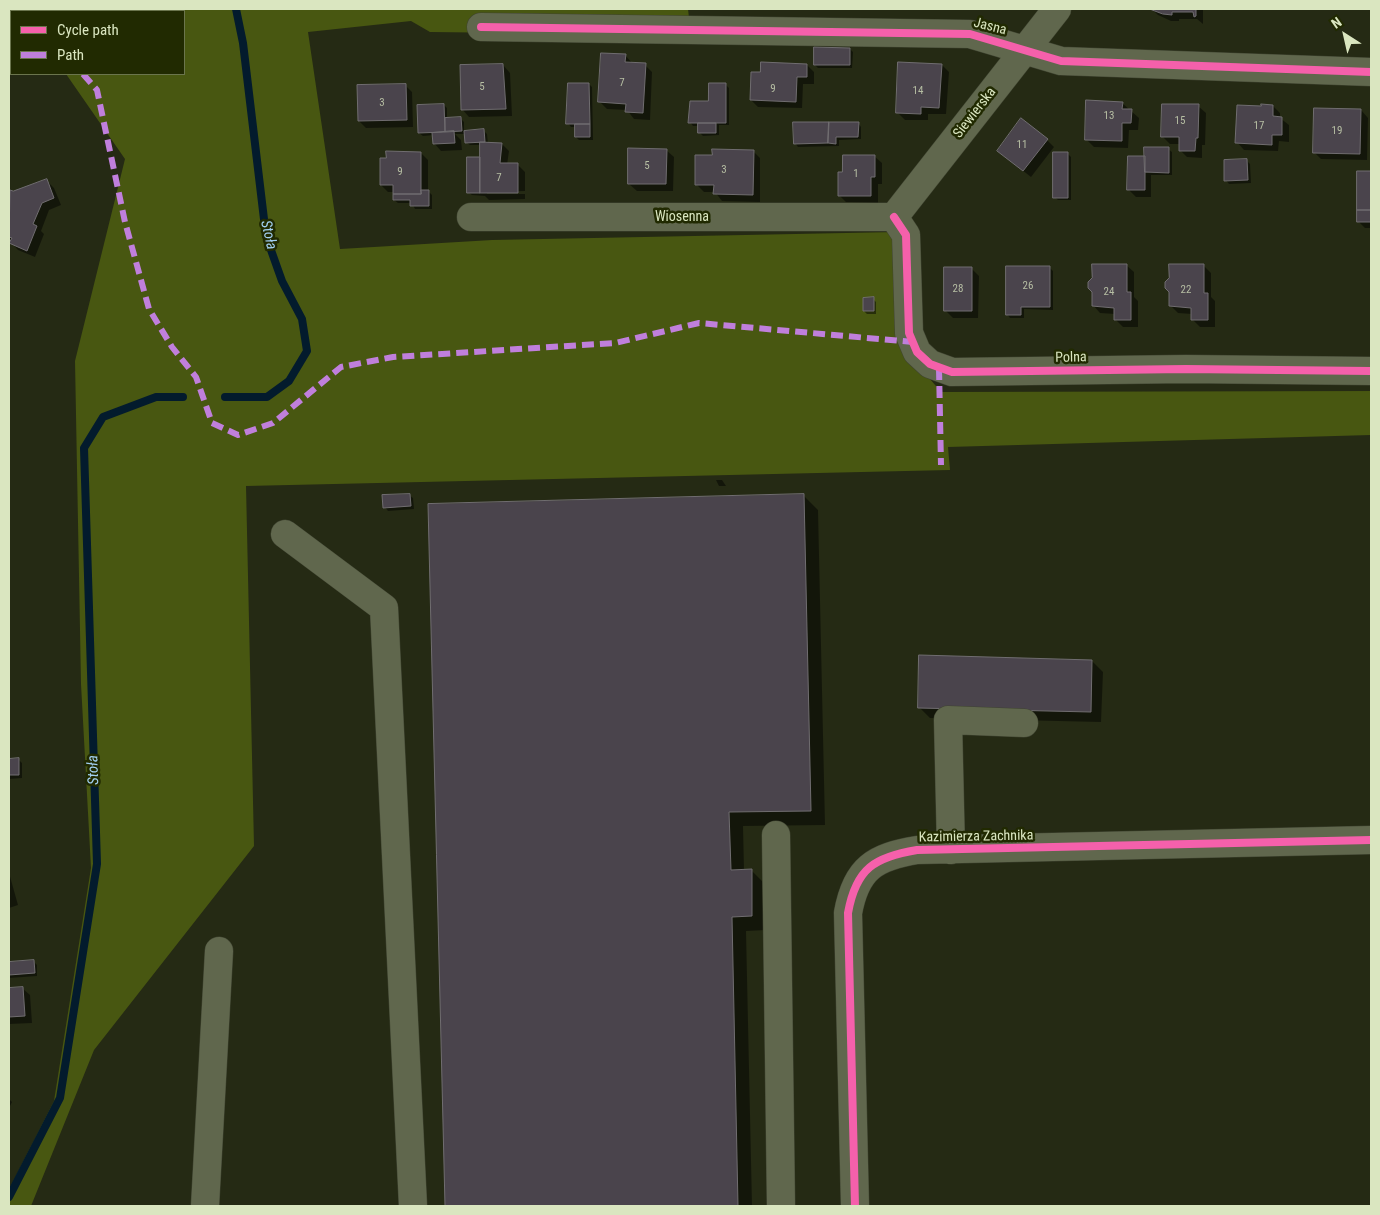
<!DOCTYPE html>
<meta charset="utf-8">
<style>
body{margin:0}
#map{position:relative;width:1380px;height:1215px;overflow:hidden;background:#252a14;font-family:"Roboto Condensed",sans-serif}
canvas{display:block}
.frame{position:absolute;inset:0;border:10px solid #dae6c0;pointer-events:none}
.legend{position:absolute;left:10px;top:10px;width:175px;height:65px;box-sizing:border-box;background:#212a01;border:1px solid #6b754d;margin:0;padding:6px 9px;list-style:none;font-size:15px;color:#dae6c0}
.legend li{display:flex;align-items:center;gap:10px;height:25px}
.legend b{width:25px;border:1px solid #6b754d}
.north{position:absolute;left:1320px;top:10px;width:50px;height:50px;-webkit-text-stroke:4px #212a01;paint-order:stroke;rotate:325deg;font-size:14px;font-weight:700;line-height:20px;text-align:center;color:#dae6c0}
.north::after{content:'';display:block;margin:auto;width:18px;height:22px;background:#dae6c0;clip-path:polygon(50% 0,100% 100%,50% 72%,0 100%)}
</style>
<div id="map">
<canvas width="1380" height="1215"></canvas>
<div class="frame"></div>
<ul class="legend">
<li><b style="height:6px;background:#f560ab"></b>Cycle path</li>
<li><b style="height:6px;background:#c07fdc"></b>Path</li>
</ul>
<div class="north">N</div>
</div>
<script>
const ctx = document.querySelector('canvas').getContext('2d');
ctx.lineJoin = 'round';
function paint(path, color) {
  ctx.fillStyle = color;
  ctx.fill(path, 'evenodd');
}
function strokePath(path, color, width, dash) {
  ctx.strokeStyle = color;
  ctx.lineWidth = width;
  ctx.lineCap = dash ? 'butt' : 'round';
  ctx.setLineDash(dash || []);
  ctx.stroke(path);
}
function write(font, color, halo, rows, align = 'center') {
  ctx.font = font + ' "Roboto Condensed",sans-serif';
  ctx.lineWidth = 5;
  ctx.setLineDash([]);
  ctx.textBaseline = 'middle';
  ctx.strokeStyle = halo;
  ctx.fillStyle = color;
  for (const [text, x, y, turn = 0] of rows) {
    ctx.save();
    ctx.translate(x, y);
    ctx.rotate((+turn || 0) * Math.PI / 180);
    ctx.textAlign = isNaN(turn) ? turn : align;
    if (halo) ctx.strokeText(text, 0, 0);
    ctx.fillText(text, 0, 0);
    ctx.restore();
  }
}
paint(new Path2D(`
 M20,9H688L691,35L430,32L411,21L308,32L340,249L492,240L896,232L902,346L941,392L1371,391V435L948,447L950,470L246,486L254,846L94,1050L31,1206H9V1189L54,1101L91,868L81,684L75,361L125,159L66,74H184V11H23Z`), '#485711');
paint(new Path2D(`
 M1152,9H1203V24L1197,19H1179V21H1171L1158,15Z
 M850,49L853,52L852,68H818L815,65Z
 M625,55L632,63L645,65L652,72L650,120L634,119L627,110L607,109L600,102Z
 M503,65L510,73L512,116L469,117L462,109Z
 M807,65L814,72V84H803L802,108L758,107L751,100L762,74Z
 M942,65L949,72L946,114H928V120H905L897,112Z
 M589,84L592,87L593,140H579L576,137V127H571L568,123Z
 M405,85L412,92L413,127L366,128L359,121Z
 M726,85L729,88V125H719V135L703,136L699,132V126H693L690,122Z
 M1122,103L1139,118L1138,130H1129L1128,148L1094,147L1087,140Z
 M444,105L447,108V119L460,118L464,122V132L484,131L487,134L488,144H502L509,151L507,165H518L525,172V199L489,200L485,196L472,195L468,192L481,159V145H470L466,142V134H455L461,140L462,150L441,151L434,143V135L423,136L419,133ZM525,191V194H487V192Z
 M1198,106L1206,113L1205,145H1202V158L1187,157L1180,150V144H1170L1163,137Z
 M1273,106L1280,113V118L1289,125V142L1279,141L1278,151L1244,150L1237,142Z
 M1361,110L1368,118L1367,160L1321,159L1314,152Z
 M858,123L861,127V139L839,140V146L798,147L795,143Z
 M1047,140L1054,147L1031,177L998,151Z
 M1168,149L1172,152V175H1151V197H1136L1129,190L1146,157Z
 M666,150L674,157L673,191H637L629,184Z
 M753,151L760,158V202L722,201L715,192H704L696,184L713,157Z
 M421,153L428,160V191L432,195V209H415L412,203H398L394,200L395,192H388L381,185Z
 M1068,154L1071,157V200H1058L1055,197Z
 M874,156L882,163V184H878V203L846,202L839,195L844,173Z
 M1246,160L1250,164L1251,183L1229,184L1226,180Z
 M1359,172L1371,173V228H1365L1358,221Z
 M47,181L54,188L61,205L49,210L41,231L44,234L35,257L18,250L9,240V195L10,191L13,192Z
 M1126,265L1134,272V297L1138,301V327H1123L1115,319V314L1100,313L1093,305Z
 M1204,266L1211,273V297L1215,301V327H1200L1192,319V314L1178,313L1170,305Z
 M1050,268L1053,271V310L1024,309V318H1010L1007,314Z
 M972,269L979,276L978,318H953L945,310Z
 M873,299L876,302V314H867L864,311Z
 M716,480H722L726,486H719Z
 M409,495L413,498L414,509L388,511L385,507Z
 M804,496L818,510L825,825L743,826L744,870H751L766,885V930L746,931L752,1206H446L429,505Z
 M1092,661L1103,672L1101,722L930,718L919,707Z
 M9,760H19L22,763V778L9,779Z
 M9,873L18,905L9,908Z
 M33,961L37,965V976L9,978V963Z
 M22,988L30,995L32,1023L9,1024V989Z
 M9,1099L12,1102L9,1108Z`), '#0007');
strokePath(new Path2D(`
 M225,397H267L289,381L307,351L302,319L282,281L266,236L243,43L236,9
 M9,1197L60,1098L97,864L84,448L103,417L156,397H183`), '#031b2d', 8);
const building = new Path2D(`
 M1150,9H1196V16L1194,17L1193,12H1172V15L1163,14Z
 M814,47L850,48V65H814Z
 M601,53L626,54L625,62L646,63L643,113L625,112L626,104L598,102Z
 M761,62L807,64V77H797L796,102L750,100L751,72H760Z
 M898,62L942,64L939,108L921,107V114L896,113Z
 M503,64L506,109L461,110L460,65Z
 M568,83H589L590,124H566Z
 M709,83H726V123H688L690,101H708Z
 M406,84L407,120L358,121L357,85Z
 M1086,100L1123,102L1122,109H1132L1131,123H1122V141L1085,140Z
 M444,104L445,132L418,133L417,105Z
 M1162,104H1199L1198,138H1196L1195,151H1179V137H1161Z
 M1261,104L1273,105V116L1282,117V135H1272V145L1235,143L1237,105L1261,106Z
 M1314,108L1361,109L1360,154L1313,153Z
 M461,117L462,131L445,132V118Z
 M1021,118L1048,139L1023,171L997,151Z
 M793,122H829L828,143L794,144Z
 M829,122H859L858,137H836V144L828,143Z
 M698,123H716V133H698Z
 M575,124H590V137H575Z
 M484,129L485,142L465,143L464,131Z
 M454,131L455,143L433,144L432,133Z
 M480,142L502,143L500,163H518V193H480Z
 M1144,147H1169V173L1145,172Z
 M628,148L667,149L666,184H628Z
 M712,149L754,150L753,195L713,194L714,185H695V155H712Z
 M386,151L421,152V194H393V185H380V158H386Z
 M1053,152H1068V198H1053Z
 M843,155H875V177H871V196H838V172H842Z
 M1128,156H1145V190H1127Z
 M467,157H480V193H467Z
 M1247,159L1248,180L1224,181V160Z
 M1357,171H1371V210H1357Z
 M47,179L54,198L42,203L33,224L37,226L27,251L9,243L12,238L9,237L10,190L13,191Z
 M421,190H429V206H410V200H393V194H421Z
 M1357,210H1371V222H1357Z
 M1092,264H1127V292H1131V320H1114V308L1092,306V292L1088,288V282L1092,278Z
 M1169,264H1204V293H1208V320H1191V308L1169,306V292L1165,288V282L1169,278Z
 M1006,266H1050V307H1021V315H1006Z
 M944,267H972V311H944Z
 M874,297V311H863V298Z
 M410,494L411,506L383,508L382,495Z
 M804,494L811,811L729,812L731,870L752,869V916L732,917L738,1206H445L428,504Z
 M919,655L1092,660L1091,712L918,708Z
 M19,758V775H9V759Z
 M34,960L35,973L9,975V962Z
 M23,987L25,1016L9,1017V988Z`);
paint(building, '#4a444c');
strokePath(building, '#706d70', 1);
const minor = new Path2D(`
 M481,27L970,34L1061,61L1371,72
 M471,217H894
 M894,217L906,235L909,333L917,352L930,364L952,372L1186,369L1371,371
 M894,217L1057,9
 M285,534L384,608L413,1206
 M776,835L781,1206
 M951,850L948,720L1024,723
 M205,1206L219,951
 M855,1206L848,913C856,868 875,857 917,850L1371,840`);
strokePath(minor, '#404532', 29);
strokePath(minor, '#60674d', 28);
strokePath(new Path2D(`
 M28,9L30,11
 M83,74L97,90L125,222L149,309L172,347L196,377L212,423L238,435L273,423L341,367L393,357L615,343L699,323L913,342
 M939,368L941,465`), '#c07fdc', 6, [12, 6]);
strokePath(new Path2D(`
 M481,27L970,34L1061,61L1371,72
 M894,217L906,235L909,333L917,352L930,364L952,372L1186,369L1371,371
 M855,1206L848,913C856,868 875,857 917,850L1371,840`), '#f560ab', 8);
write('11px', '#b6bea3', null, [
 ["7",622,83],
 ["5",482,87],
 ["9",773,89],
 ["14",918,91],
 ["3",382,103],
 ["13",1109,116],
 ["15",1180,121],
 ["17",1259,126],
 ["19",1337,131],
 ["11",1022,145],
 ["5",647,166],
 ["3",724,170],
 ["9",400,172],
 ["1",856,174],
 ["7",499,178],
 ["26",1028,286],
 ["28",958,289],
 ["22",1186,290],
 ["24",1109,292]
]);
write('14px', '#dae6c0', '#212a01', [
 ["Jasna",990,27,14],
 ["Siewierska",975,113,-52],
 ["Wiosenna",682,217],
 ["Polna",1071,358,-1],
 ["Kazimierza Zachnika",976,837,-1]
]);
write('italic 15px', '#a3d0f2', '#212a01', [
 ["Stoła",268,235,77],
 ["Stoła",94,770,-92]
]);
</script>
